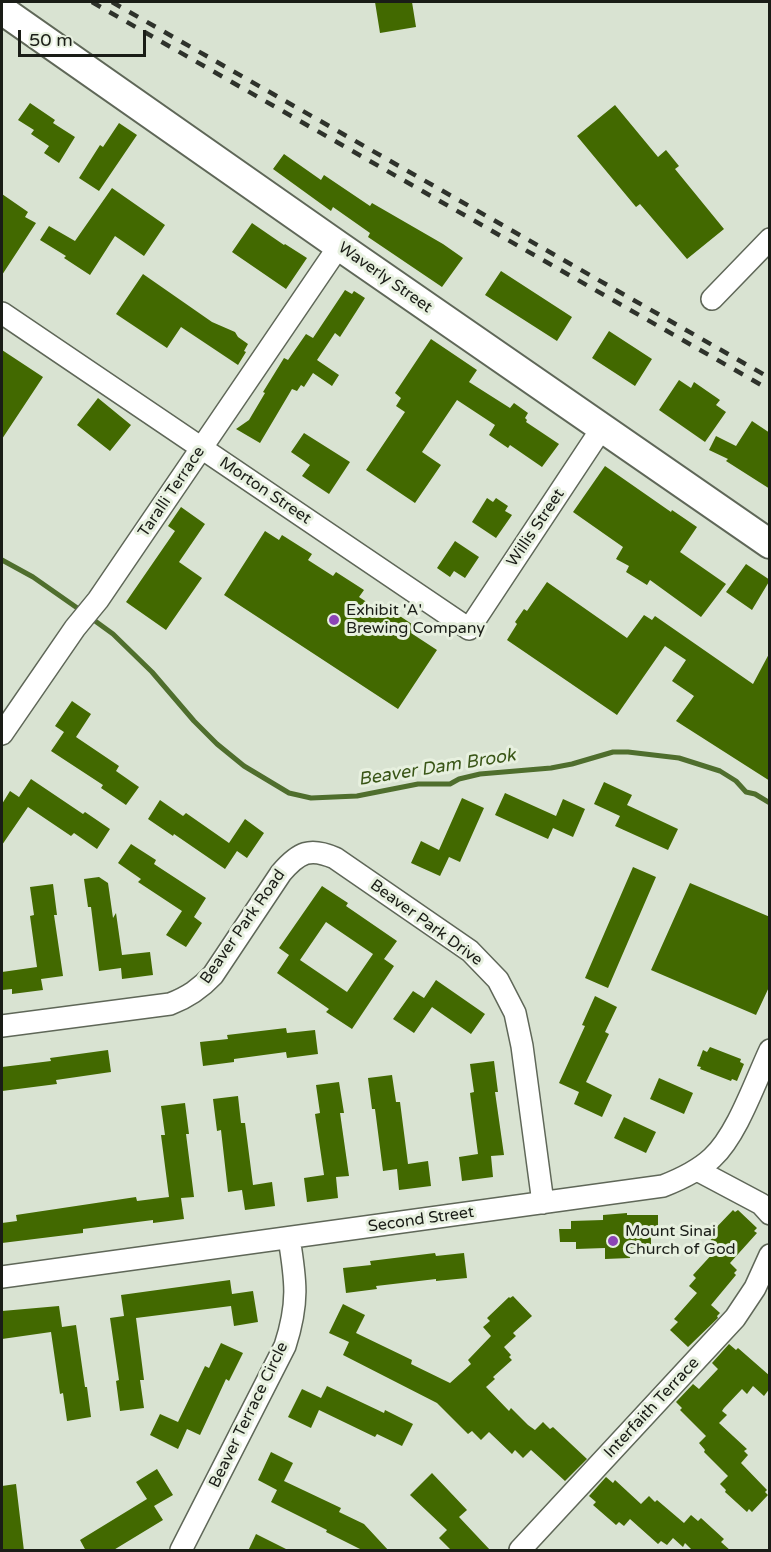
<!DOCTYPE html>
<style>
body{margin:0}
#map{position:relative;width:771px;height:1552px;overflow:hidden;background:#d9e3d2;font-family:"Varela Round",sans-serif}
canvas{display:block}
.frame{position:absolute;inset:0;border:3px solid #1a1d17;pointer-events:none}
.scale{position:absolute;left:18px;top:30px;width:128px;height:27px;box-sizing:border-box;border:3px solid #1a1d17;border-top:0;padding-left:8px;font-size:18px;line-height:21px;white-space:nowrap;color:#1a1d17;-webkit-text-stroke:4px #e7f0df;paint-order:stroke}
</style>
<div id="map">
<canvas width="771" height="1552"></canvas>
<div class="frame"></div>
<div class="scale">50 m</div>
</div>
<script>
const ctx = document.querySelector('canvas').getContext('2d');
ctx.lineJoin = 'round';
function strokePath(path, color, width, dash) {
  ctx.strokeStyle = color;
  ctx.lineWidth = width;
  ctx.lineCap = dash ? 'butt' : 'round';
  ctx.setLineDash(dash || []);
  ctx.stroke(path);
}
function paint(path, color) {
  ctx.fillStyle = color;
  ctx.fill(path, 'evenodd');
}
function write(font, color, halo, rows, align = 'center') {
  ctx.font = font + ' "Varela Round",sans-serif';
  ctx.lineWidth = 6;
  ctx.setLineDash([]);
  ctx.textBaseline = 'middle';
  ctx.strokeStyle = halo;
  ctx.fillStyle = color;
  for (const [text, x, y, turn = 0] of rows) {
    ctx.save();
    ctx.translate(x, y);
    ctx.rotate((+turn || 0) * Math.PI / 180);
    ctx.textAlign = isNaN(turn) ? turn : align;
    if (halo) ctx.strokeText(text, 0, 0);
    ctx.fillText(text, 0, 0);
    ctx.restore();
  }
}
strokePath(new Path2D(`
 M2,560L33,577L83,612
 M91,618L113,634L152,672L194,721L217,744L244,766L289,793L311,798L357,796L418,784H450L459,779L480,774L551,768L572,764L613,752H628L679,758L720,771L736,781L746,792L755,794L770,803`), '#4f6e2d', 5);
paint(new Path2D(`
 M375,2H412L416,27L380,33Z
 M30,103L55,120L53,123L75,137L59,163L44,153L49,146L31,134L34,130L18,120Z
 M615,105L658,157L666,150L679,166L675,169L724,229L687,259L640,204L636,207L577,136Z
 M119,123L137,135L99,191L79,178L100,145L103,147Z
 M284,154L321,180L324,175L370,206L372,203L443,244L463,258L442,287L368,237L370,233L333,207L331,211L273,169Z
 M112,188L165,225L144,256L115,236L90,275L64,258L66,256L40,240L49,226L75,241Z
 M2,194L28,212L25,217L36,223L2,275Z
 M252,223L284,245L285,244L307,258L286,289L232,252Z
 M501,271L572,317L557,341L485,295Z
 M143,274L212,322L235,332L238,337L248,344L244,351L246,352L238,365L181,327L167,348L116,314Z
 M345,290L352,294L354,291L365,298L340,337L335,333L317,360L339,375L332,386L313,373L304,387L301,385L297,391L292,389L260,443L236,429L249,420L265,393L263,392L284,358L288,360L306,334L313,338Z
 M609,331L652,359L635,386L592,358Z
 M431,339L477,370L469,382L510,408L514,403L528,413L525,418L527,420L526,422L559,444L542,467L510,445L508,448L489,435L495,425L457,400L422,452L441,465L415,503L366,470L405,412L396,406L401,398L395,393Z
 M2,350L43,377L2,439Z
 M679,380L691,388L694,382L720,400L716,405L726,412L705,442L659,410Z
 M98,398L131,425L110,451L77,425Z
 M752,421L770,433V489L726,461L728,459L709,450L716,436L736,446Z
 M304,433L350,462L329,494L302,476L310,465L291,452Z
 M605,466L671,512L672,510L697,527L680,552L726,584L701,617L650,580L647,585L626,572L629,566L616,559L623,547L573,512Z
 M487,498L493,502L496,498L508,506L505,511L512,515L496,538L472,522Z
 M181,507L205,524L179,562L202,578L166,630L126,602L175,531L168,526Z
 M265,531L279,540L282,535L312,554L308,560L333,576L336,572L364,590L359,597L385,614L389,609L415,626L411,633L437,650L398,709L224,595Z
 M455,541L479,557L465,578L454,571L450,577L437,568Z
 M746,564L770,580L752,610L726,592Z
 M547,582L627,638L644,615L652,620L655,616L753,684L770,652V781L676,721L694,696L672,681L686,660L665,646L617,715L507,640L517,624L515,622L524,609L527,611Z
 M72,701L91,714L76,737L119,766L116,771L139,787L126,805L101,788L103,785L51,751L64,732L55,726Z
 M31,779L83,814L85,812L110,829L97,849L74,833L71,836L28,807L2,845V804L10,791L19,797Z
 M604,782L632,795L627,805L678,829L668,850L615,826L620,816L594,804Z
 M505,793L556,816L563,799L585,809L573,837L553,828L548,839L495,815Z
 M462,798L484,808L460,862L449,857L440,876L411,863L421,841L439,850Z
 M160,800L183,816L186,813L229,843L245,819L264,833L247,858L237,851L225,869L174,834L173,836L148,819Z
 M131,844L156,860L154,864L206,898L194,917L202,923L186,947L166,935L182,911L138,882L141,879L118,863Z
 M633,867L656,877L608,988L585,978Z
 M99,877L108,883L113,918L116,913L122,955L150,952L153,975L122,979L121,968L99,971L91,907H88L84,879Z
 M690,883L770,917V985L756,1015L651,970Z
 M53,884L57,915H54L63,976L41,979L43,990L12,994V989L2,990V972L37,967L30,916L34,915L30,887Z
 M322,886L348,903L346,906L397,941L384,959L394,966L352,1029L326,1012L329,1009L277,973L289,955L279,948ZM326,922L373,954L347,992L300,960Z
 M436,980L485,1014L471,1034L432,1007L414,1033L393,1019L413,991L424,998Z
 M595,996L617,1007L605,1032L609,1034L586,1082L612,1095L602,1117L574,1104L579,1092L559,1083L585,1026L582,1025Z
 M286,1028L287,1033L315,1030L318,1054L287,1058L286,1052L234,1059V1062L203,1066L200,1042L228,1039L227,1035Z
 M710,1047L741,1059L740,1062L744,1064L737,1081L732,1079L731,1081L700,1069L701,1067L697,1066L703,1050L707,1052Z
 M108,1050L111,1072L56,1080L57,1084L2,1091V1067L51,1061L50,1058Z
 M494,1061L498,1092H495L504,1155L491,1156L493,1177L462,1181L459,1157L478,1154L470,1093L474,1092L470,1064Z
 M392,1075L396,1102H400L408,1164L428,1161L431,1186L399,1190L397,1169L383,1171L375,1109H372L368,1078Z
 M659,1078L693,1093L684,1114L650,1099Z
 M339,1082L344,1113H340L349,1176L336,1177L338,1198L307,1202L304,1178L324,1175L315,1114L320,1113L316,1085Z
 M238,1096L241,1123H245L253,1185L272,1182L275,1206L245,1210L242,1190L228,1192L221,1130L217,1131L213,1099Z
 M185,1103L189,1134H186L194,1197L181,1198L184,1219L153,1223V1220L83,1229V1233L2,1243V1223L17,1221L16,1215L136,1197L137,1201L169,1197L161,1135H165L161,1106Z
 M624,1117L656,1132L646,1153L614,1138Z
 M733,1210L735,1212L738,1210L757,1228L754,1231L757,1233L730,1263L737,1270L734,1273L736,1275L711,1305L720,1313L717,1316L718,1318L688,1347L670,1330L678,1322L674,1319L697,1293L689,1286L696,1278L693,1275L715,1251L707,1243L715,1236L711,1233Z
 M627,1213V1215H658V1238L651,1237V1248H629L630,1258L605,1259V1248L576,1249V1242H560L559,1229H571V1221L603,1220V1215Z
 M435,1253L436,1256L464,1253L467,1278L436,1281V1279L376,1286L377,1289L346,1293L343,1268L371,1265L370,1261Z
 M230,1280L232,1294L253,1291L258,1322L234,1326L231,1306L136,1318L144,1380H140L144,1408L120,1411L116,1381L119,1380L110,1318L124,1316L121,1295Z
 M513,1296L532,1316L513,1333L516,1336L504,1347L511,1355L509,1357L512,1360L493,1377L495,1379L486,1387L509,1411L511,1408L528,1425L535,1430L543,1422L550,1429L553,1427L587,1459L565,1481L531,1450L523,1458L515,1450L512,1454L489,1432L481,1440L472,1431L468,1434L437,1403L343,1355L349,1342L329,1333L343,1304L365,1315L356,1333L412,1360L411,1364L450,1383L471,1364L468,1360L491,1336L483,1327L490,1321L487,1318L509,1297L510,1298Z
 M59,1306L62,1327L76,1325L85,1387H87L91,1417L67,1421L63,1393L60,1394L51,1332L2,1339V1311Z
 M221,1343L243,1353L229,1381L226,1379L200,1435L187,1429L178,1449L150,1435L160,1414L178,1422L205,1366L209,1368Z
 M729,1344L736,1350L738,1348L770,1376V1388L764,1396L753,1386L747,1394L742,1389L724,1408L722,1411L727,1415L719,1423L747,1449L744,1451L748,1455L741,1463L767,1490L765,1492L768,1495L752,1512L749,1509L747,1512L725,1492L726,1490L720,1484L728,1476L704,1452L705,1450L699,1443L706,1436L680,1410L682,1408L676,1402L693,1384L699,1389L718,1369L712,1363Z
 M327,1386L384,1413L385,1410L413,1424L402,1446L377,1434L375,1437L319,1410L311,1428L288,1417L302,1389L321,1398Z
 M271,1452L293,1463L284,1481L341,1508L339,1512L364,1524L389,1551H364L326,1532L327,1530L271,1502L277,1490L258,1480Z
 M157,1469L173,1495L154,1506L163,1520L112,1551H86L80,1540L147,1499L136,1482Z
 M432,1473L467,1510L459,1517L491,1551H452L439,1538L447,1530L410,1495Z
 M606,1477L613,1483L615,1480L641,1504L649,1496L655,1502L657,1500L684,1523L691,1515L698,1521L701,1518L724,1539L721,1542L731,1551H693L685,1543L683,1547L673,1538L667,1545L661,1541L658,1544L630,1519L624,1526L619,1522L616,1525L593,1505L596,1502L589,1496Z
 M16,1484L24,1551H2V1486Z
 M256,1534L290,1551H248Z`), '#426900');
const street = new Path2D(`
 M712,299L770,239
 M2,313L469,629L602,428
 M2,734L75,628L98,600L339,246
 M2,1026L170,1004C188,997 200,989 213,975L281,873C299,852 310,847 335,858L470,951L498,980L515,1013L522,1046L543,1203
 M697,1170L761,1204L770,1214
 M2,1277L663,1186C681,1179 698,1171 712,1158C737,1135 755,1082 770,1050
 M181,1550L285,1346C299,1303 296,1281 289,1238
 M520,1550L735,1318L755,1288L770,1255`);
const secondary = new Path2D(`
 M2,10L339,246L770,544`);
strokePath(street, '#5f6758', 24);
strokePath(secondary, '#5f6758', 32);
strokePath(street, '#fff', 21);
strokePath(secondary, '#fff', 28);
strokePath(new Path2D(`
 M92,2L770,390
 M112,2L770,378`), '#2e322b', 4.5, [10, 10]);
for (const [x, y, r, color] of [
 [334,620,6,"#8c44b6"],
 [613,1241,6,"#8c44b6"]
]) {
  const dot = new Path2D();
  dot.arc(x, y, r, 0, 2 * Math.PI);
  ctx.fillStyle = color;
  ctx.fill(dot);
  strokePath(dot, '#e7f0df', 2);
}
write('16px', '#1a1d17', '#e7f0df', [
 ["Waverly Street",385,278,35],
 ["Morton Street",265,491,34],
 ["Taralli Terrace",172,492,-56],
 ["Willis Street",536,528,-56],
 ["Beaver Park Drive",426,923,36],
 ["Beaver Park Road",243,927,-55],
 ["Second Street",421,1220,-8],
 ["Interfaith Terrace",652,1408,-47],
 ["Beaver Terrace Circle",249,1415,-64]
]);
write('16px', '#1a1d17', '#e7f0df', [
 ["Exhibit 'A'",346,611],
 ["Brewing Company",346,629],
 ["Mount Sinai",625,1232],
 ["Church of God",625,1250]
], 'left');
write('italic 18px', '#395516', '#e7f0df', [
 ["Beaver Dam Brook",437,768,-9]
]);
</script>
